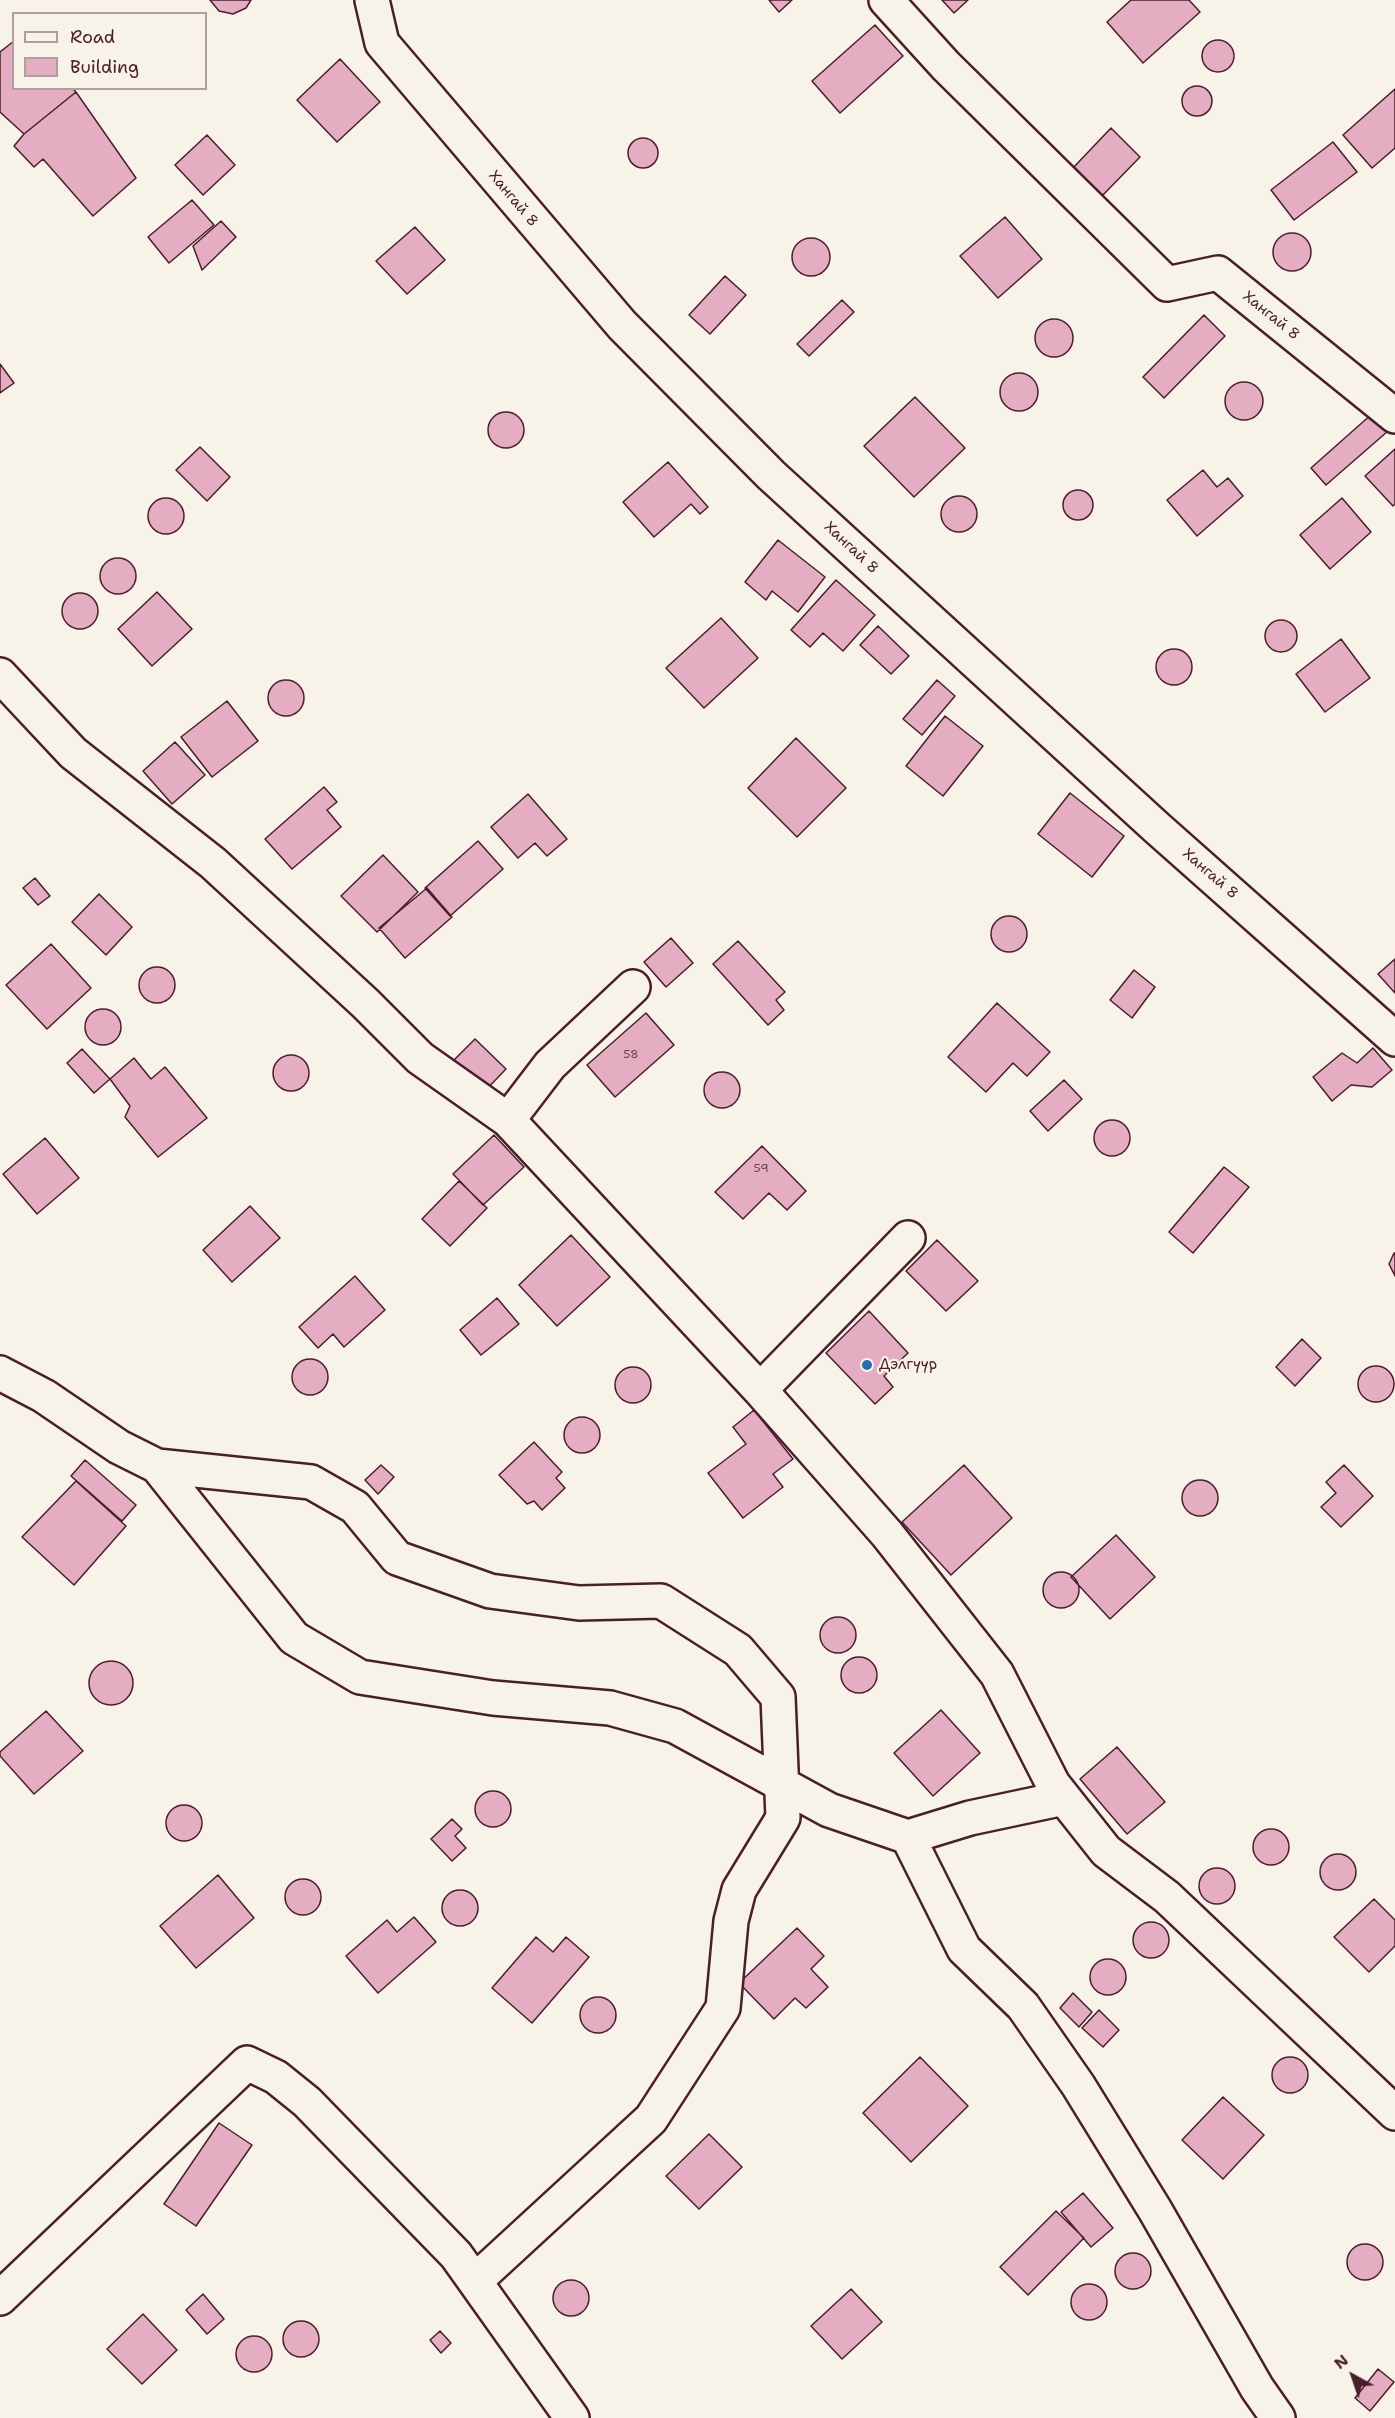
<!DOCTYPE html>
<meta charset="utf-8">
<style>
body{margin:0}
#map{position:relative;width:1395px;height:2418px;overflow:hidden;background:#f7f3e8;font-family:"Shantell Sans",sans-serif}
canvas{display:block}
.legend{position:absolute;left:12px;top:12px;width:195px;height:78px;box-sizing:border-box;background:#f7f3e8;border:2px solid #b29e9c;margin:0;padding:8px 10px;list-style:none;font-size:18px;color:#4a1f2b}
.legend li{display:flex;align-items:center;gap:12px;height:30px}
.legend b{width:30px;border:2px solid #b29e9c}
.north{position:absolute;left:1323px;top:2346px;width:60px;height:60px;-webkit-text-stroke:4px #f7f3e8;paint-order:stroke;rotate:320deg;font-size:16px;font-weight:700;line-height:24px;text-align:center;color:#4a1f2b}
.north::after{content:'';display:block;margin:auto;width:21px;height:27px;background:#4a1f2b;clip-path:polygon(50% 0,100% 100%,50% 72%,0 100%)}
</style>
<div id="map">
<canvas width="1395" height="2418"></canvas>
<ul class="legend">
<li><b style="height:8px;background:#f7f3e8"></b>Road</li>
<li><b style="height:16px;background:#e5adc2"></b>Building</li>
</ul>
<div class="north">N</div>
</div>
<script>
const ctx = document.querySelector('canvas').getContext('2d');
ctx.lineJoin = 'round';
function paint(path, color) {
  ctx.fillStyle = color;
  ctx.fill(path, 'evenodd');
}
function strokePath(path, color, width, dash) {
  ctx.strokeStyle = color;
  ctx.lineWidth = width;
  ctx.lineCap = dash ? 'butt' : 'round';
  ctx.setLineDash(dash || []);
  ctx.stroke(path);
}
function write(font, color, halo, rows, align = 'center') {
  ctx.font = font + ' "Shantell Sans",sans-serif';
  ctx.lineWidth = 4.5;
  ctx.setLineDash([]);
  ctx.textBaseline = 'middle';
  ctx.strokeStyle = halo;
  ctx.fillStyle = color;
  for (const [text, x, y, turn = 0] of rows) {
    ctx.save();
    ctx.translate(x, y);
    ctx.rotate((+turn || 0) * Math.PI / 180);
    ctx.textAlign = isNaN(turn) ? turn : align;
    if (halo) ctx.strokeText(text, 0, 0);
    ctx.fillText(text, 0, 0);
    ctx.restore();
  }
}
const building = new Path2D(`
 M251,0L246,8L233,14L219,11L210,0Z
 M769,0H792L779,12Z
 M942,0H968L954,13Z
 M1131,0H1189L1200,12L1143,63L1107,22Z
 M875,25L903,56L840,113L812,81Z
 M1202 56a16 16 0 1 1 32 0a16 16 0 1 1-32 0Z
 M14,41V88H72L76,92L24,134L0,112V52Z
 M340,59L380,102L337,142L297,100Z
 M1182 101a15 15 0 1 1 30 0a15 15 0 1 1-30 0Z
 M1395,89V148L1372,168L1343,135Z
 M76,92L136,178L93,216L43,159L34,167L14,146L24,134Z
 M1111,128L1140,157L1101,197L1072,169Z
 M207,135L235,165L203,195L175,165Z
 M628 153a15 15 0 1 1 30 0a15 15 0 1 1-30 0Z
 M1333,142L1357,172L1294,220L1271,190Z
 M192,200L214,225L169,263L148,237Z
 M1005,217L1042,259L998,298L960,256Z
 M221,221L236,237L202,270L193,246Z
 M415,227L445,260L407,294L376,261Z
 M1273 252a19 19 0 1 1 38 0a19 19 0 1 1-38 0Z
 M792 257a19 19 0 1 1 38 0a19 19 0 1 1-38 0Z
 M725,276L746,295L710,334L689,315Z
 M842,300L854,312L809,356L797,344Z
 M1204,315L1225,336L1164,398L1143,377Z
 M1035 338a19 19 0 1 1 38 0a19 19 0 1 1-38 0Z
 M0,364L14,383L0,393Z
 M1000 392a19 19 0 1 1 38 0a19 19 0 1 1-38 0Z
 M1225 401a19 19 0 1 1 38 0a19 19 0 1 1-38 0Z
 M915,397L965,448L914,497L864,446Z
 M488 430a18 18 0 1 1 36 0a18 18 0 1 1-36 0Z
 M1373,413L1388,431L1326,485L1311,468Z
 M200,447L230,477L207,501L176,470Z
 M1395,449V504L1393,506L1365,476Z
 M668,462L708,507L700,514L691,504L654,537L623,502Z
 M1203,470L1217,487L1228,478L1243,496L1197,536L1167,500Z
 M1063 505a15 15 0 1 1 30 0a15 15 0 1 1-30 0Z
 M941 514a18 18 0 1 1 36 0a18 18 0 1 1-36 0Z
 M1342,498L1371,532L1330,569L1300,535Z
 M148 516a18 18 0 1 1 36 0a18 18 0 1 1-36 0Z
 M778,540L825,577L798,612L772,591L766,600L745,582Z
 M100 576a18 18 0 1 1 36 0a18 18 0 1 1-36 0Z
 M836,580L875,615L843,651L823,633L810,647L791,630Z
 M157,592L192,629L152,666L118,629Z
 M62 611a18 18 0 1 1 36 0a18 18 0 1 1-36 0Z
 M721,618L758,658L704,708L666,668Z
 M1265 636a16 16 0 1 1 32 0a16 16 0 1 1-32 0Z
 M878,626L909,656L891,674L860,645Z
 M1341,639L1370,678L1325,712L1296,674Z
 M1156 667a18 18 0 1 1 36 0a18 18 0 1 1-36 0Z
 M937,680L955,696L922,735L903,719Z
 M268 698a18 18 0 1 1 36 0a18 18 0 1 1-36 0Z
 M227,701L258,741L212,777L181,737Z
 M945,716L983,746L943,796L906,766Z
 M796,738L846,788L797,837L748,788Z
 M175,742L205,775L172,804L143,771Z
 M324,787L337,802L327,810L341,827L292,869L265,839Z
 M1070,793L1124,836L1092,877L1038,834Z
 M528,794L567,839L547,856L535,843L518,858L491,827Z
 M478,841L503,869L450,916L425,888Z
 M383,855L418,892L377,932L341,896Z
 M35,878L50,896L38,905L23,888Z
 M427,888L452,917L405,958L379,928Z
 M99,894L132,927L106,955L72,922Z
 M991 934a18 18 0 1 1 36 0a18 18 0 1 1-36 0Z
 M671,938L693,963L666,987L644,962Z
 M738,941L785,992L776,1000L784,1010L768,1025L713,964Z
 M51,944L91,988L47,1029L6,985Z
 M1395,959V993L1378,974Z
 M139 985a18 18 0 1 1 36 0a18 18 0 1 1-36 0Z
 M1134,970L1155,987L1132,1018L1110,1000Z
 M997,1003L1050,1052L1027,1076L1013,1063L986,1092L948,1057Z
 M85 1027a18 18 0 1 1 36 0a18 18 0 1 1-36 0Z
 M646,1013L674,1045L615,1097L587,1065Z
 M475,1039L506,1069L482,1094L451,1063Z
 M1373,1048L1392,1070L1372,1087L1351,1085L1332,1101L1313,1077L1342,1053L1357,1063Z
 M82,1049L110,1079L94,1093L67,1063Z
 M273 1073a18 18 0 1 1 36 0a18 18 0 1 1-36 0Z
 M134,1058L151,1079L165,1067L207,1118L158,1157L125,1117L130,1106L110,1079Z
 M704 1090a18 18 0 1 1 36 0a18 18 0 1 1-36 0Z
 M1064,1080L1082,1099L1048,1131L1030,1111Z
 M1094 1138a18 18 0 1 1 36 0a18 18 0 1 1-36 0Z
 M494,1135L524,1167L483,1205L453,1174Z
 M45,1138L79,1178L37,1214L3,1174Z
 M762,1146L806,1191L787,1210L769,1193L743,1219L715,1192Z
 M1224,1167L1249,1187L1193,1253L1169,1232Z
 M459,1181L487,1208L450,1246L422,1219Z
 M250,1206L280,1238L232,1282L203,1250Z
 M571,1235L610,1277L557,1326L519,1285Z
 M937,1240L978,1281L946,1311L906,1271Z
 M1394,1253H1395V1276L1389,1264Z
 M355,1276L385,1310L344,1347L333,1334L318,1348L299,1327Z
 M497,1298L519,1324L481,1355L460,1330Z
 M869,1311L908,1353L884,1376L893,1387L875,1404L826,1353Z
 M1302,1339L1321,1358L1295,1386L1276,1367Z
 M292 1377a18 18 0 1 1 36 0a18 18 0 1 1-36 0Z
 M1358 1384a18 18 0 1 1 36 0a18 18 0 1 1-36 0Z
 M615 1385a18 18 0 1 1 36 0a18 18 0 1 1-36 0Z
 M754,1410L793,1459L773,1474L783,1487L743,1518L708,1473L746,1444L733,1427Z
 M564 1435a18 18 0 1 1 36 0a18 18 0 1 1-36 0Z
 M534,1442L562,1472L556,1478L565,1488L542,1510L534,1501L527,1504L499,1475Z
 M85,1460L136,1505L122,1521L71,1476Z
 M381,1465L394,1477L378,1494L365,1480Z
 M964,1465L1012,1518L951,1575L902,1522Z
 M1344,1465L1373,1496L1341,1527L1321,1507L1336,1493L1326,1482Z
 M1182 1498a18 18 0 1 1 36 0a18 18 0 1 1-36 0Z
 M76,1481L126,1526L74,1585L22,1537Z
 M1116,1535L1155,1577L1110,1619L1071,1577Z
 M1043 1590a18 18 0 1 1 36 0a18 18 0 1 1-36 0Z
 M820 1635a18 18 0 1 1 36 0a18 18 0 1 1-36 0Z
 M841 1675a18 18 0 1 1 36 0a18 18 0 1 1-36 0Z
 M89 1683a22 22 0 1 1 44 0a22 22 0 1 1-44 0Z
 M941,1710L980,1753L933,1796L894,1753Z
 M46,1711L83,1751L34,1794L0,1756V1752Z
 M1117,1747L1165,1802L1127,1834L1080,1779Z
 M475 1809a18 18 0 1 1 36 0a18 18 0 1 1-36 0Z
 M166 1823a18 18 0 1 1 36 0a18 18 0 1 1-36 0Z
 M452,1819L462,1829L455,1836L466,1848L452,1861L431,1839Z
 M1253 1847a18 18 0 1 1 36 0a18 18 0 1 1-36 0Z
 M1320 1872a18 18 0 1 1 36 0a18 18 0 1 1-36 0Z
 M1199 1886a18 18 0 1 1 36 0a18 18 0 1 1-36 0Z
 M218,1875L254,1918L196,1968L160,1926Z
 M285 1897a18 18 0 1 1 36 0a18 18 0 1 1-36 0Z
 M442 1908a18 18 0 1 1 36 0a18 18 0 1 1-36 0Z
 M1374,1899L1395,1920V1946L1369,1972L1334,1937Z
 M414,1917L436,1942L378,1993L346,1956L387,1920L397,1932Z
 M1133 1940a18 18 0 1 1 36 0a18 18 0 1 1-36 0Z
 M797,1928L824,1956L811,1969L828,1987L806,2008L795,1998L774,2019L739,1983Z
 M536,1937L553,1952L566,1937L589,1957L532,2023L492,1988Z
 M1090 1977a18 18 0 1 1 36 0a18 18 0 1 1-36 0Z
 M1073,1993L1092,2012L1079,2027L1060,2008Z
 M580 2015a18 18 0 1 1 36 0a18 18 0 1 1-36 0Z
 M1099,2010L1119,2030L1103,2047L1082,2028Z
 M920,2057L968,2106L911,2162L863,2113Z
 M1272 2075a18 18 0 1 1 36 0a18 18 0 1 1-36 0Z
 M1223,2097L1264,2135L1223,2179L1182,2140Z
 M219,2123L252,2145L196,2226L164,2204Z
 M709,2134L742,2167L699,2209L666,2176Z
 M1083,2193L1113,2228L1091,2247L1061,2212Z
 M1056,2211L1084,2238L1028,2295L1000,2267Z
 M1347 2262a18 18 0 1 1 36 0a18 18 0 1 1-36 0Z
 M1115 2271a18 18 0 1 1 36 0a18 18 0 1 1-36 0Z
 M553 2298a18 18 0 1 1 36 0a18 18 0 1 1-36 0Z
 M1071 2302a18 18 0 1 1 36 0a18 18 0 1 1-36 0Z
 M851,2289L882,2322L842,2359L811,2326Z
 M203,2294L224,2319L207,2334L186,2310Z
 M143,2314L177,2350L142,2384L107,2349Z
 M283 2339a18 18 0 1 1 36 0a18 18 0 1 1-36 0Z
 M440,2331L451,2343L441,2353L430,2340Z
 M236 2354a18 18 0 1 1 36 0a18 18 0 1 1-36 0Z
 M1378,2369L1394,2382L1370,2411L1355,2398Z`);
paint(building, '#e5adc2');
strokePath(building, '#4a1f2b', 1.5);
const street = new Path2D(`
 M372,0L382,43L622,325L771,475L1156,827L1395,1039
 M886,0L946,66L1167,284L1218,273L1395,416
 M0,675L73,753L213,863L365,1003L420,1058L508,1120L760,1390L887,1534L997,1674L1053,1784L1106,1851L1167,1897L1395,2113
 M508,1120L550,1065L633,987
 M0,1373L44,1396L119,1447L157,1466L294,1638L360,1677L493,1698L610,1708L675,1726L829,1810L908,1837L970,1818L1064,1798
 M760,1390L908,1238
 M157,1466L311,1482L355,1507L397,1558L490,1591L579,1603L661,1601L738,1650L778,1697L783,1818L739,1890L731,1921L723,2008L651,2119L475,2281
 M908,1837L964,1949L1023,2006L1078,2085L1155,2210L1257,2388L1278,2418
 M0,2298L247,2063L276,2077L307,2102L456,2255L572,2418`);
strokePath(street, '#4a1f2b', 38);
strokePath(street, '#f7f3e8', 33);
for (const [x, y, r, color] of [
 [867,1365,6,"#1f6fb2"]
]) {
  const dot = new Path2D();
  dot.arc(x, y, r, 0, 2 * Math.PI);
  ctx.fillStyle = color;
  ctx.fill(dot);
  strokePath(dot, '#f7f3e8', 2);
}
write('12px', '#714251', null, [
 ["58",631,1055],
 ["59",761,1169]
]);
write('15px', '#4a1f2b', '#f7f3e8', [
 ["Хангай 8",513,199,50],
 ["Хангай 8",1271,316,39],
 ["Хангай 8",851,548,43],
 ["Хангай 8",1210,874,41]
]);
write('15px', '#4a1f2b', '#f7f3e8', [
 ["Дэлгүүр",879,1365]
], 'left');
</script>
